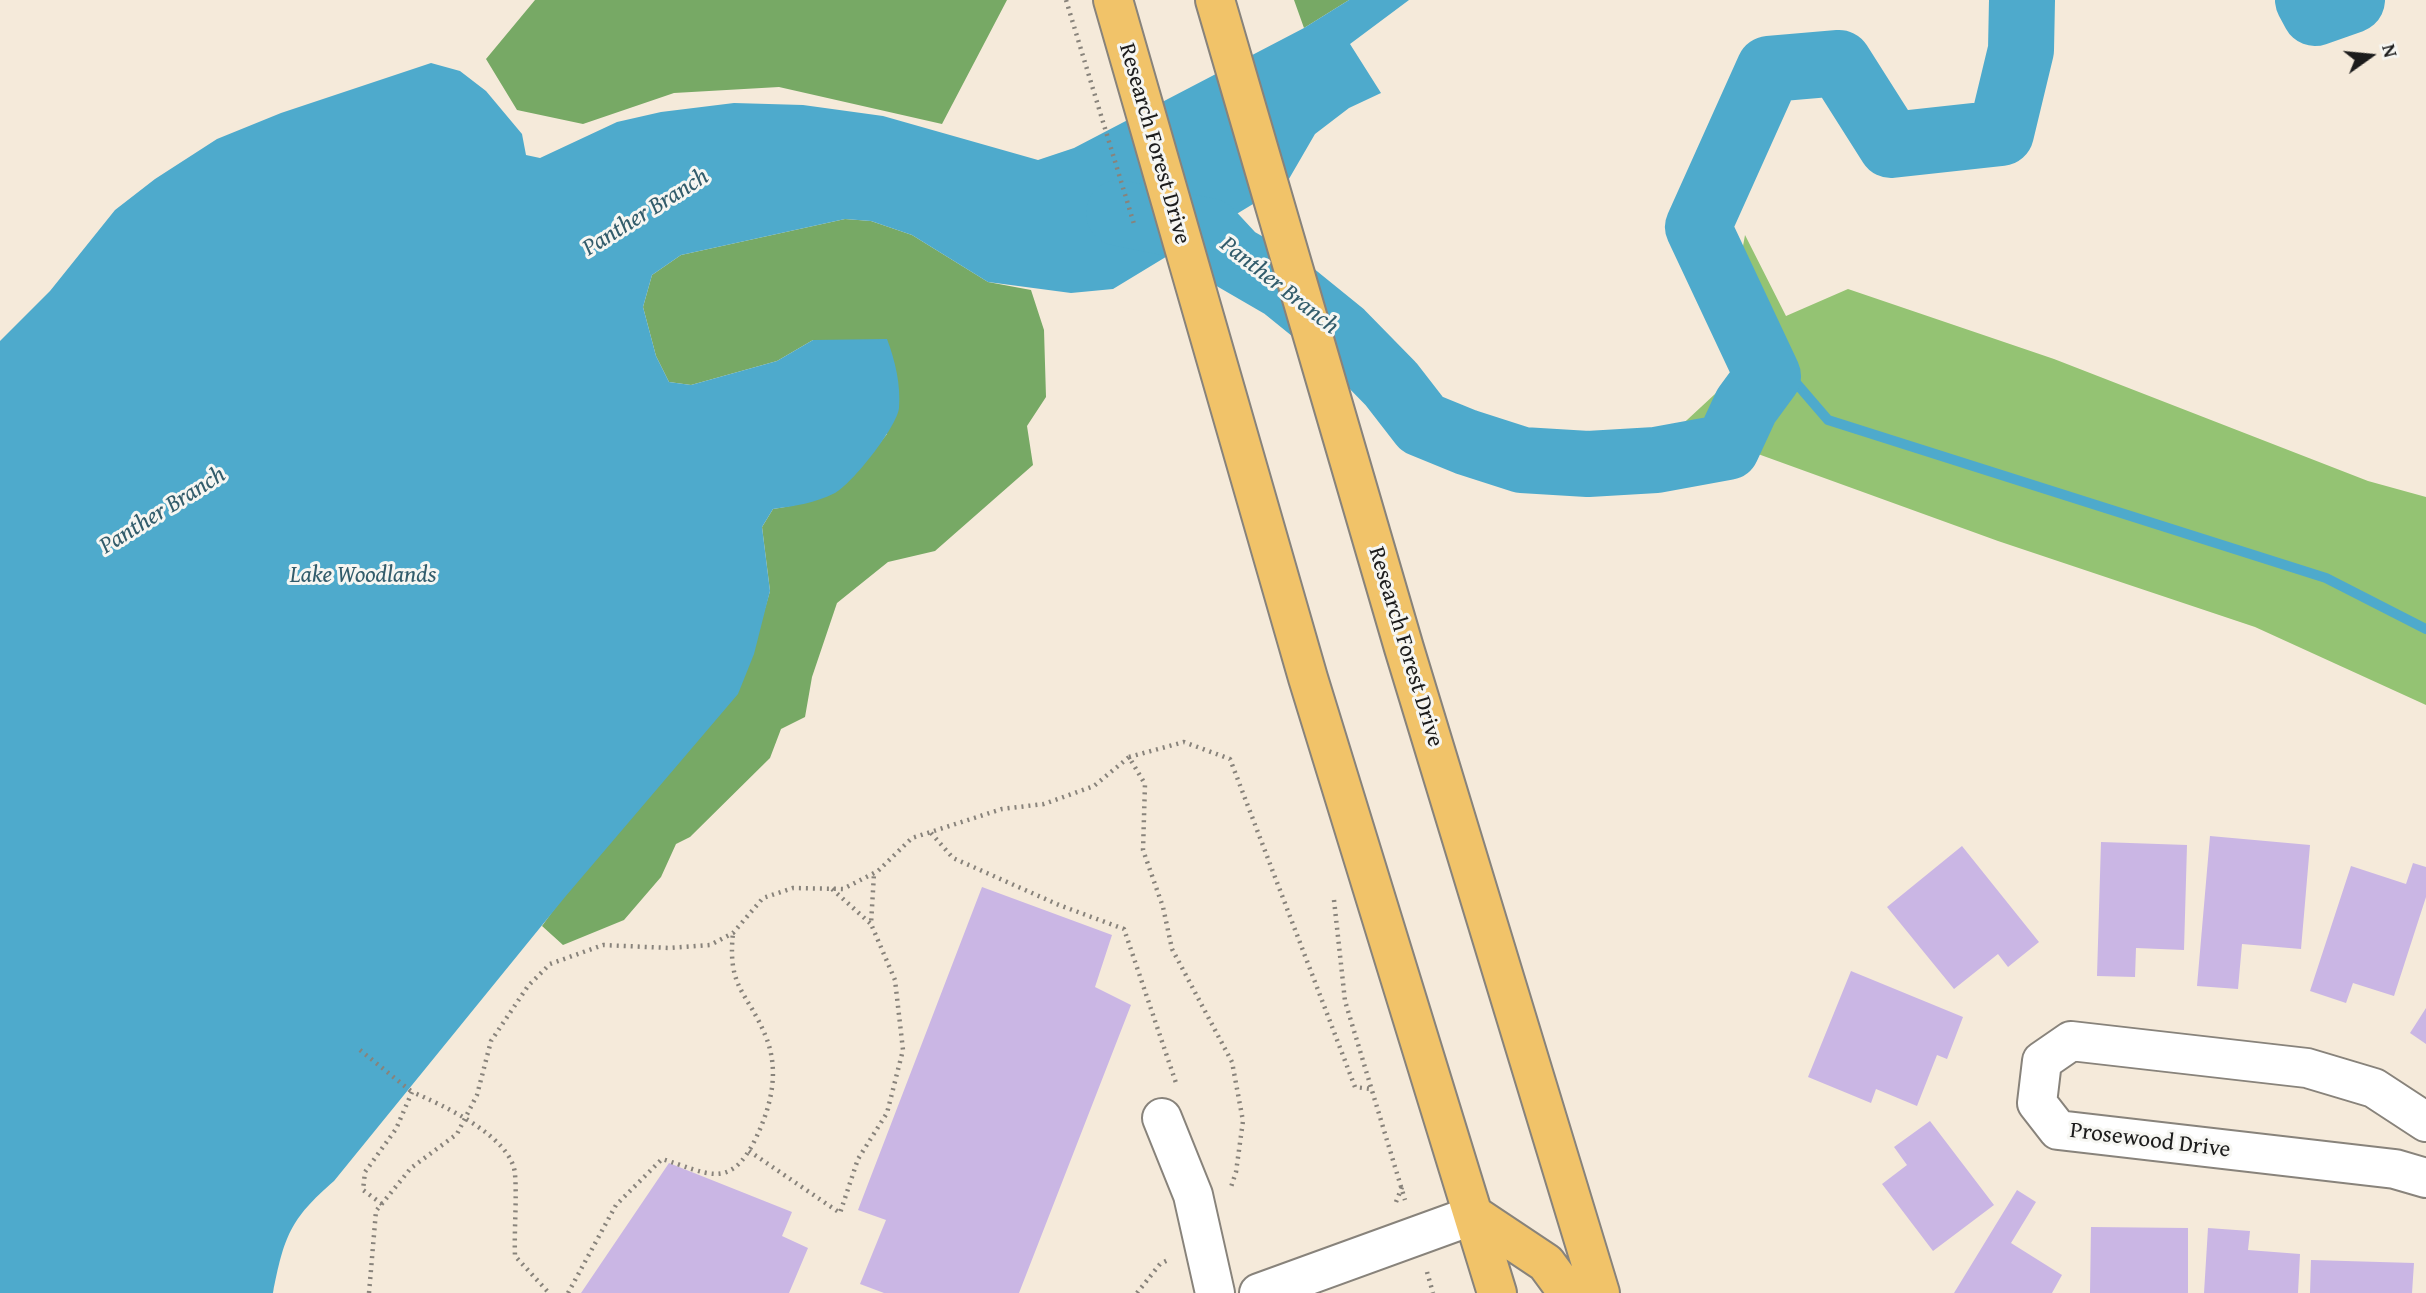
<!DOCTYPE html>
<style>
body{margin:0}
#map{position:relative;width:2426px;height:1293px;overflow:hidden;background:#f5eada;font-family:"Gentium Book Plus",serif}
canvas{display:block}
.north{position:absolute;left:2335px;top:21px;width:70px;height:70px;-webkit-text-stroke:5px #f6f6f2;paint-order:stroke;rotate:75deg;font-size:19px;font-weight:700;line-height:28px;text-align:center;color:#1c1c1c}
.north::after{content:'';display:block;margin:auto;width:24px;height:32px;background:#1c1c1c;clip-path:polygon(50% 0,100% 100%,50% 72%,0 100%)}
</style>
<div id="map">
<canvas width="2426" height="1293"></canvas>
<div class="north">N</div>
</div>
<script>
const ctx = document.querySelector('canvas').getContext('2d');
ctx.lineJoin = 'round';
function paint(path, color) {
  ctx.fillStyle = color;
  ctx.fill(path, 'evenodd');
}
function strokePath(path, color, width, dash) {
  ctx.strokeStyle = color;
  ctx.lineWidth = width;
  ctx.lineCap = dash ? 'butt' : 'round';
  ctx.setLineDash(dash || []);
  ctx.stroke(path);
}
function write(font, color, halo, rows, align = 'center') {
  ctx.font = font + ' "Gentium Book Plus",serif';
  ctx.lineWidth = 6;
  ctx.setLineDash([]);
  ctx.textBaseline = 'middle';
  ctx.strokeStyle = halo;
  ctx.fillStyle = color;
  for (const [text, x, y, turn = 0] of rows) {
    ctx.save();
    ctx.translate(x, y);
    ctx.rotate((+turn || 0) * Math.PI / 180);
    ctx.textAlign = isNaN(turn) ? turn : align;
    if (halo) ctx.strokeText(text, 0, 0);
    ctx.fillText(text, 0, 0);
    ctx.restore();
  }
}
paint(new Path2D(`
 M1745,235L1786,316L1848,289L2054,359L2368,481L2426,497V705L2255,627L1998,541L1758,454L1667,465L1660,445L1742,369L1709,272L1738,274Z`), '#94c373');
paint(new Path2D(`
 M535,0H1007L942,124L779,87L674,93L583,124L517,110L486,59Z
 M1294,0H1349L1304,28Z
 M845,219L871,221L912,235L988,282L1031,290L1044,330L1046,397L1027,426L1033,465L935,551L888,562L837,603L812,677L805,717L781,729L770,758L690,837L676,844L661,877L624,920L563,945L542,926L761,622L770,591L762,527L773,509C843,498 845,486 887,434L813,340L777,361L691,385L669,382L656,356L643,307L652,275L681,255Z`), '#77a965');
paint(new Path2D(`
 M1349,0H1409L1350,44L1381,93L1349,108L1315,134L1286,184L1113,289L1071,293L988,282L912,235L871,221L845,219L681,255L652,275L643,307L656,356L669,382L691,385L777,361L813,340L887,339C895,360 901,385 899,408C897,427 852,484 835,493C815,503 795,506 773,509L762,527L770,591L754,654L738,694L565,897L334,1181C290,1219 284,1237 273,1293H0V341L50,291L115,210L155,179L217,139L281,113L431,63L460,71L486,91L522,134L526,155L540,158L617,122L661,112L734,103L803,105L883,116L1038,160L1074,148L1304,28Z`), '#4eaacc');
strokePath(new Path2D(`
 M1768,376L1797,384L1828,420L2326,578L2426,629`), '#4eaacc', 10);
strokePath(new Path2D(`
 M2308,0L2315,13L2352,0
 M1119,213L1209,231L1234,258L1284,287L1342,334L1391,384L1422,424L1466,442L1522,460L1588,464L1656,460L1727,447L1746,406L1768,376L1698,227L1769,69L1839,63L1891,145L2001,133L2021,50L2022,0`), '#4eaacc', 66);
paint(new Path2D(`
 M2210,836L2310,845L2301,949L2242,944L2238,989L2197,986Z
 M2101,842L2187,845L2184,950L2136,948L2135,977L2097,976Z
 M1962,846L2039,942L2008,967L1998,954L1954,989L1887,907Z
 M2413,863L2426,867V897L2394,996L2353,983L2346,1003L2310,991L2351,866L2406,884Z
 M982,887L1112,935L1095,987L1131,1005L1019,1293H884L860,1284L886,1220L858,1210Z
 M1851,971L1963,1017L1947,1059L1937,1055L1917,1106L1876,1089L1871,1103L1808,1077Z
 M2426,1008V1044L2410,1033Z
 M1930,1121L1994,1205L1933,1251L1882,1184L1907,1165L1894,1147Z
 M669,1163L792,1212L782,1236L808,1248L789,1293H581Z
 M2017,1190L2036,1202L2011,1243L2062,1275L2052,1293H1954Z
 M2091,1227L2188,1228V1293H2090Z
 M2208,1228L2250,1231L2248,1250L2300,1254L2298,1293H2204Z
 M2311,1260L2414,1263L2412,1293H2310Z`), '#cab6e4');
const minor = new Path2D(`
 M1162,1118L1193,1195L1215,1293
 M2426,1122L2374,1088L2307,1068L2071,1041L2042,1061L2037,1103L2058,1130L2395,1169L2426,1178
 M1259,1293L1474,1215`);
const major = new Path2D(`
 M1113,0L1308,678L1497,1293
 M1215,0L1404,648L1600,1293
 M1474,1215L1546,1263L1568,1293`);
strokePath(minor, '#88837b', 42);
strokePath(major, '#88837b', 42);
strokePath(new Path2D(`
 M1066,0L1134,224
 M1129,757L1184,742L1230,759L1355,1087L1371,1089
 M931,833L953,858L1059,905L1124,929L1176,1083
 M832,889L871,924L874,874
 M1334,900L1345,1001L1405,1200
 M360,1050L412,1092
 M749,1151L840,1213L858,1159L887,1113L903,1050L895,980L871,924
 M1396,1202L1402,1187
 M382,1204L363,1190L365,1172L396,1129L412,1092C443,1105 512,1137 515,1174C517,1199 514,1229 515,1256L549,1293
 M1427,1272L1433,1293
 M369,1293L376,1211L411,1168L457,1134L477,1095L491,1041L528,986L550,964L603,945L669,948L710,945L733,933L763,898L793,888L843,889L878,871L912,838L1002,809L1044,804L1094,786L1129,757L1145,784L1143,850L1163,907L1172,949L1232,1062L1243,1121L1236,1172L1231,1187
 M568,1293L616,1205L662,1159C708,1173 729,1191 755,1140C771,1107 780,1072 766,1037C748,992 727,989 733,933
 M1137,1293L1160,1264L1168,1260`), '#88837b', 4.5, [2, 5]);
strokePath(minor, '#fff', 38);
strokePath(major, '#f1c369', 38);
write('23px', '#1c1c1c', '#f6f6f2', [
 ["Research Forest Drive",1154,144,74],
 ["Research Forest Drive",1405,647,73],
 ["Prosewood Drive",2150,1141,7]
]);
write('italic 24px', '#325c6b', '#f6f6f2', [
 ["Panther Branch",646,213,-32],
 ["Panther Branch",1279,286,38],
 ["Panther Branch",163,511,-32],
 ["Lake Woodlands",363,576]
]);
</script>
